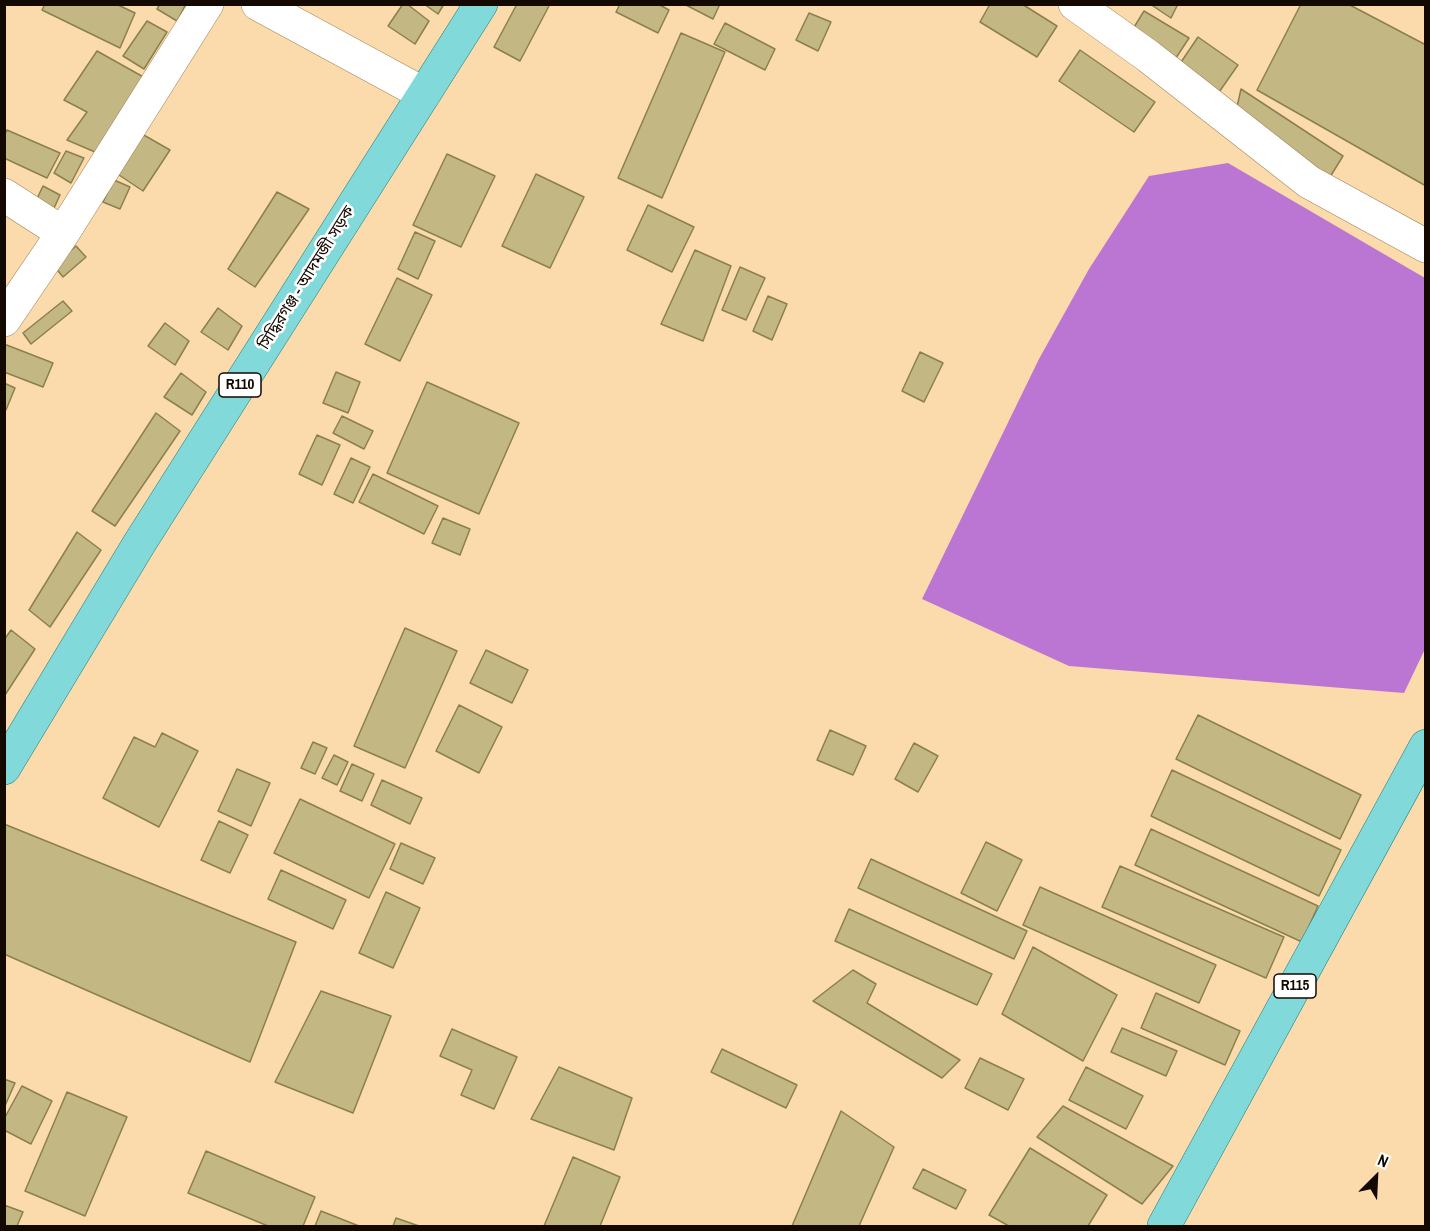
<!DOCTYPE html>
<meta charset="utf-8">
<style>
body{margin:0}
#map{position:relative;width:1430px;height:1231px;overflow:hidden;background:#fbdbac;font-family:"Archivo Narrow",sans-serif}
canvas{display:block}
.frame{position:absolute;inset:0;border:6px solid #140900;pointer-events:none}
.north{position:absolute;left:1346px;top:1147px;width:60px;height:60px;-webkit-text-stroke:4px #fff;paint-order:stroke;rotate:24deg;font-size:16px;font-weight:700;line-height:24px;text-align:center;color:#140900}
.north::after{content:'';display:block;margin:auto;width:21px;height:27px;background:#140900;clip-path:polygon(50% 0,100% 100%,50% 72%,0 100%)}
</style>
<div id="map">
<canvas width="1430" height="1231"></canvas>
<div class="frame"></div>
<div class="north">N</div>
</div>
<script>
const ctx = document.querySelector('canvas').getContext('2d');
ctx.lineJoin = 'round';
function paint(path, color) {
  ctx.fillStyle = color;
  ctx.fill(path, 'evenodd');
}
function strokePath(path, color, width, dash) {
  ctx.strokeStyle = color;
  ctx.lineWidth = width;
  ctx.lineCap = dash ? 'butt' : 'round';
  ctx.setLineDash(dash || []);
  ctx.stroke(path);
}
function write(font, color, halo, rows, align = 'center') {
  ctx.font = font + ' "Archivo Narrow","Noto Sans Bengali",sans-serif';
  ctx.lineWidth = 5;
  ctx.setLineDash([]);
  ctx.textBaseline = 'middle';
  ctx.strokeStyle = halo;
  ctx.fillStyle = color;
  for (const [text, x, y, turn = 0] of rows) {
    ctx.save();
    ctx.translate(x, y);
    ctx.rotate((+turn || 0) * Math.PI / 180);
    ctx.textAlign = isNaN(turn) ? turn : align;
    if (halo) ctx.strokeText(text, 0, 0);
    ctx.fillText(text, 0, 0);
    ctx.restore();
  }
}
paint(new Path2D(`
 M1228,163L1425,278V649L1404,693L1069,666L922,599L1039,359L1089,269L1149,176Z`), '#ba76d2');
const building = new Path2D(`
 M45,4H116L135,13L120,48L42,10Z
 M160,4H186L177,21L157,9Z
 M403,4H407L429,21L415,44L388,26Z
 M424,4H444L438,14Z
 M517,4H550L520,61L494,47Z
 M620,4H658L669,10L658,33L616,12Z
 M684,4H720L713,19Z
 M990,4H1022L1057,26L1037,57L980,22Z
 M1150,4H1178L1171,18Z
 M1301,4H1348L1426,45V186L1257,90Z
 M1144,11L1189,38L1172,64L1128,37Z
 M809,13L831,22L818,51L796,40Z
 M147,21L167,32L144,69L123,56Z
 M725,23L775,49L765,70L714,44Z
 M681,33L725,52L662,198L618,178Z
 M1198,37L1238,65L1217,95L1177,68Z
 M1080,50L1155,102L1134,132L1059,81Z
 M97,51L147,79L102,155L67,140L87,112L64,100Z
 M1241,89L1343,156L1330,177L1235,116Z
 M7,130L60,153L47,178L4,158V135Z
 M135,130L170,150L143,191L110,169Z
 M66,151L84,158L71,183L54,173Z
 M447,154L495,176L461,247L413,225Z
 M536,174L584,197L550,268L502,246Z
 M114,180L130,187L120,209L103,202Z
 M43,186L60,195L50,217L33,207Z
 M277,192L309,209L255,287L228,269Z
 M648,205L694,227L672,272L627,250Z
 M415,232L435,241L418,279L398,269Z
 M76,246L86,257L63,277L53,265Z
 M695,250L731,266L703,341L661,324Z
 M740,267L765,278L746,320L722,310Z
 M397,278L432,295L400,361L365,344Z
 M768,296L787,304L772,340L753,331Z
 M63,301L72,311L31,344L23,333Z
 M218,308L242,326L228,350L201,332Z
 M165,323L189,341L175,365L148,346Z
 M4,344L53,363L43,387L4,372Z
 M920,352L943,363L924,402L902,391Z
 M336,372L360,382L348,413L323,403Z
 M181,373L206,392L192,415L164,397Z
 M427,382L519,423L479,514L387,473Z
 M4,383L15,388L6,410L4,409Z
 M156,413L180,431L115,526L92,511Z
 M342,416L373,431L364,449L333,433Z
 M317,435L340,445L322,485L299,474Z
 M351,458L370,467L353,503L334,494Z
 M373,474L438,506L424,534L359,502Z
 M443,518L470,529L460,555L432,543Z
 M77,532L101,550L50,627L29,610Z
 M405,628L457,651L405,768L354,746Z
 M11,630L35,649L5,695L4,640Z
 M486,650L528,670L512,703L470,683Z
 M459,705L502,727L479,773L436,751Z
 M1198,715L1361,795L1340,839L1176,759Z
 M830,730L866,746L853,775L817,760Z
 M162,733L198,751L159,827L103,798L134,737L155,747Z
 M313,742L327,748L315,774L301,768Z
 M914,743L938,756L918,792L895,779Z
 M334,755L348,762L337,785L322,778Z
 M352,764L374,774L362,801L340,791Z
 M237,769L270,783L251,826L218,811Z
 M1172,770L1341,850L1319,896L1151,816Z
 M382,780L422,798L410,824L371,805Z
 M300,799L395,844L369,898L274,853Z
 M219,821L248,835L230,873L201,860Z
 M4,824L296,942L250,1062L4,954Z
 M1151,829L1318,906L1302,942L1135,865Z
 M986,842L1022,860L997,911L961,893Z
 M401,843L435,858L423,884L390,869Z
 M871,859L1027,931L1014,959L858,888Z
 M1120,866L1284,937L1266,978L1102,907Z
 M281,870L346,900L333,929L268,899Z
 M1040,887L1216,965L1199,1003L1023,925Z
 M386,892L420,908L393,968L359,953Z
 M849,909L992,974L977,1005L835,941Z
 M1033,947L1117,995L1083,1061L1002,1014Z
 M853,970L876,984L867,1003L960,1060L942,1078L813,1001Z
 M321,991L391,1016L353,1113L275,1082Z
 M1156,993L1240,1031L1225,1065L1141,1028Z
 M1122,1028L1177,1051L1166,1076L1111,1052Z
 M452,1029L517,1057L494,1109L461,1095L472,1070L440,1056Z
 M722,1049L797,1085L786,1108L711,1072Z
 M980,1058L1024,1079L1008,1110L965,1088Z
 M559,1067L632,1098L614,1150L531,1119Z
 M1086,1067L1143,1096L1126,1129L1069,1100Z
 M4,1079L15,1083L4,1108Z
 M22,1086L52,1101L31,1144L4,1130V1119Z
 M67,1092L127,1117L85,1216L25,1191Z
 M1063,1106L1173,1166L1142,1204L1037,1137Z
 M841,1111L894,1147L859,1226H792Z
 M1030,1148L1107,1195L1088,1226H1009L989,1215Z
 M206,1151L315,1197L303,1226H268L188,1193Z
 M573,1157L620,1177L600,1226H544Z
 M923,1169L966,1190L956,1209L913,1188Z
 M4,1205L23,1212L17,1226H4Z
 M321,1211L359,1226H315Z
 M396,1218L419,1226H393Z`);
paint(building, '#c3b783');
strokePath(building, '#8b804d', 1.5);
const minor = new Path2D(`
 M258,4L424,94
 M1075,4L1148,56L1309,182L1426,246
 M4,195L63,233
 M4,320L63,233L207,4`);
const major = new Path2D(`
 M4,768L139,544L481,4
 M1164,1226L1426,746`);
strokePath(minor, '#a28458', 34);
strokePath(major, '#247f7e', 34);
strokePath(minor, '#fff', 33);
strokePath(major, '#81d9da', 33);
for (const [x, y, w] of [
 [240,385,42],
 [1295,986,42]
]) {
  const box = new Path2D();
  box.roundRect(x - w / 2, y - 12, w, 24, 4.5);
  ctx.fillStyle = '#fff';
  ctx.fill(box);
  strokePath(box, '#140900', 1.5);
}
write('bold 15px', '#140900', null, [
 ["R110",240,385],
 ["R115",1295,986]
]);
write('16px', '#140900', '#fff', [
 ["সিদ্ধিরগঞ্জ - আদমজী সড়ক",307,278,-58]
]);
</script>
